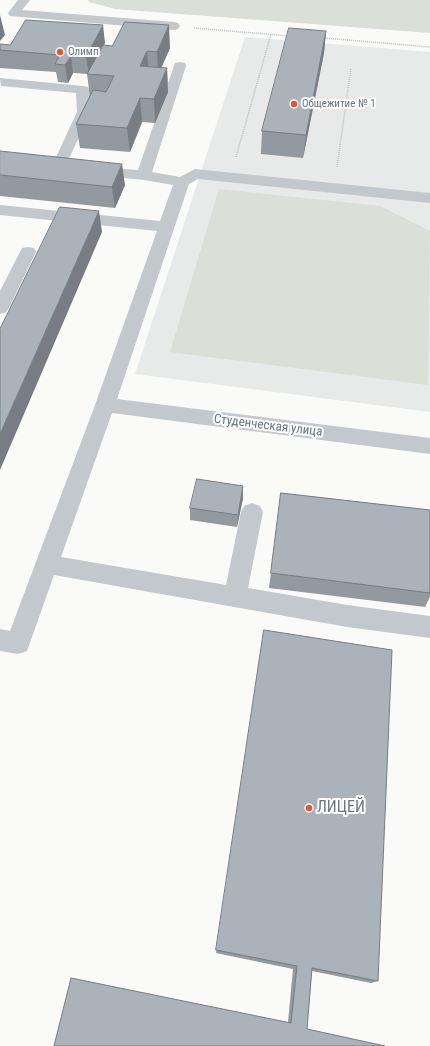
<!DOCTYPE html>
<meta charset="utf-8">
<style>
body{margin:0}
canvas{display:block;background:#fafaf8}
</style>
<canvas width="430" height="1046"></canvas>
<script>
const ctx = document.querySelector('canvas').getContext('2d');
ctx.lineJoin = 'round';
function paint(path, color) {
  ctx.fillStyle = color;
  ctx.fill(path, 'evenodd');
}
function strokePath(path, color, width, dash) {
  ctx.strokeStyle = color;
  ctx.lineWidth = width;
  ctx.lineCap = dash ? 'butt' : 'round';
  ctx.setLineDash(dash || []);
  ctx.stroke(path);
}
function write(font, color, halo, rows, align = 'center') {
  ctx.font = font + ' "Roboto Condensed",sans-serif';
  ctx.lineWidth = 4;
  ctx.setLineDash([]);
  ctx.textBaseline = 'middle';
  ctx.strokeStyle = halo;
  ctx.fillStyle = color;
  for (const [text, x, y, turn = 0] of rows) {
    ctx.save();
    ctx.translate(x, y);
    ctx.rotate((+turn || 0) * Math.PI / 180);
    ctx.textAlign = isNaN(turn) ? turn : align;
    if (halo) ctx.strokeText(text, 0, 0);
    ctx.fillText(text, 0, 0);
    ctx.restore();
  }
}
paint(new Path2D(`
 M245,37L430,52V412L135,374Z`), '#e8e9e9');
paint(new Path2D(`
 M88,0H430V33L115,9L89,2Z
 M219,189L380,206L430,231L428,385L170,352Z`), '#dadfd7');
strokePath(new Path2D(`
 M194,28L290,36
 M323,38L430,47
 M236,157L271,34
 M337,167L351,68`), '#bbbfc2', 1.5, [1, 1]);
paint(new Path2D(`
 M18,0H30L22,10L174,22L178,23L180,26L178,29L174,30L10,16L8,13Z
 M180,62L185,63L186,66L152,172L180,177L195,169L430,193V203L198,179L189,184L117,399L430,438V454L112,413L61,557L226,585L241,512L244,506L252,503L260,506L263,512L248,588L347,605L430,616V638L347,627L54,575L27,651L18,654L0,651V629L10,631L95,405L157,231L0,215V205L160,221L173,185L144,180L94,175L89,174L87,171L89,168L94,167L138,170L174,66L175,63Z
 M0,78L83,86L88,87L90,90L91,112L63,171L58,172L53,171L51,168L77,112L76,93L1,86Z
 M28,247L34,248L36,252L9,308L6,312L0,314V291L20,252L22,248Z`), '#c3c8cc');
paint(new Path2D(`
 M326,31L324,53L303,158L261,154L262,131Z
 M105,43L103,46L170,48L161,68H167L168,92L155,123L142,122L130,152L80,148L76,124L90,97L87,74L73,73L68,83L58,82L56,72L0,68V50L10,45Z
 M0,151L125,185L115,208L0,196Z
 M243,486V498L237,527L190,520V508Z
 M281,493L430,510V597L425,607L269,588Z
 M264,630L378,981L371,983L312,971L307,1029L54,1046L288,1022L293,969L216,953Z`), '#929a9f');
paint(new Path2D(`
 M0,15L5,35L0,41Z
 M103,25L105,43L89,75L86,57Z
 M169,25L170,48L158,75L157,52Z
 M326,31L324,53L303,158L306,135Z
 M147,51L149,75L140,66Z
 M71,56L73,73L68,83L65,65Z
 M167,68L168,92L155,123L154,99Z
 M140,98L142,122L130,152L127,128Z
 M122,164L125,185L115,208L112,187Z
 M99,211L102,232L0,470V434Z
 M243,486V498L237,527L238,515Z`), '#777d82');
const building = new Path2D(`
 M26,20L103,25L86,57L71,56L65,65L55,64L60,55L0,50V44L10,45Z
 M125,22L169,25L157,52L147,51L140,66L167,68L154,99L140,98L127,128L76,124L93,90L106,92L114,76L87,74L103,45L112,46Z
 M289,28L326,31L306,135L262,131Z
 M0,151L122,164L112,187L0,175Z
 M60,207L99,211L0,434V329Z
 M197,479L243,486L238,515L190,508Z
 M281,493L430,510V593L271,573Z
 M264,630L392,650L378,981L312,968L307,1029L385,1046H54L71,978L291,1023L297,966L216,950Z`);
paint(building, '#aab3b9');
strokePath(building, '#777d82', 1);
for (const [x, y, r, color] of [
 [60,52,4,"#e4572e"],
 [294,104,4,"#e4572e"],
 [309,808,4,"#e4572e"]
]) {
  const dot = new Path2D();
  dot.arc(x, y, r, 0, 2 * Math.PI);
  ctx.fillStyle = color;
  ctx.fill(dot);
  strokePath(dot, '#fff', 1.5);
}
write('11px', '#657683', '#fff', [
 ["Олимп",68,52],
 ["Общежитие № 1",302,104]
], 'left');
write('13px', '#657683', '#fff', [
 ["Студенческая улица",268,426,7]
]);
write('16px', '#657683', '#fff', [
 ["ЛИЦЕЙ",317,808]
], 'left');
</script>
